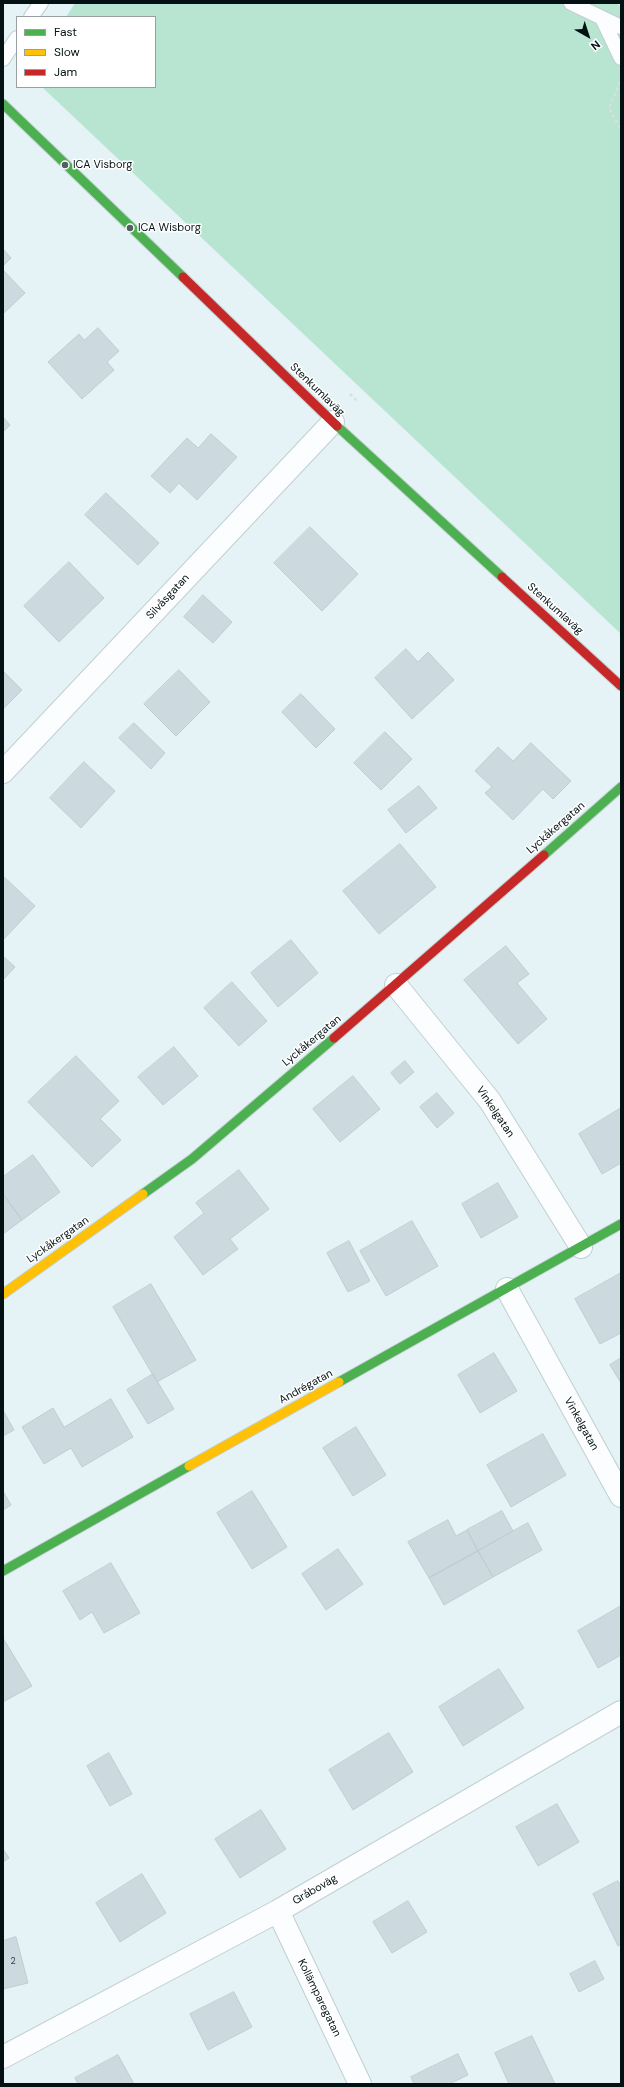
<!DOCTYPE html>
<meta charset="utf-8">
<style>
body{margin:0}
#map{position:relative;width:624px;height:2087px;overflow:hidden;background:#e5f3f6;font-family:"DM Sans",sans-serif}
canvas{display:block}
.frame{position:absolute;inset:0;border:4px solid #031113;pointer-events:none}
.legend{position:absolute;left:16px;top:16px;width:140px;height:72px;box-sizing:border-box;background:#fff;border:1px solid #9aa0a1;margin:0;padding:5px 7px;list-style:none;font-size:12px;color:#031113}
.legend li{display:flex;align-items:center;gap:8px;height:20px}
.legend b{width:20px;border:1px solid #9aa0a1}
.north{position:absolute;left:568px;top:16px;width:40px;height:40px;-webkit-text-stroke:3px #fff;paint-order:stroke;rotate:141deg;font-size:11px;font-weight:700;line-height:16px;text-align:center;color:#031113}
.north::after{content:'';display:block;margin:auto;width:14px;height:18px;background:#031113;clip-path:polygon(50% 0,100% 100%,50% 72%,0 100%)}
</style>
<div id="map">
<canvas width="624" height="2087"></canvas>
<div class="frame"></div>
<ul class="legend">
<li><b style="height:5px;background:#4caf50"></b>Fast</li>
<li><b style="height:5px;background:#ffc107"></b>Slow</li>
<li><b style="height:5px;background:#c62828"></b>Jam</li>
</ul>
<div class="north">N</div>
</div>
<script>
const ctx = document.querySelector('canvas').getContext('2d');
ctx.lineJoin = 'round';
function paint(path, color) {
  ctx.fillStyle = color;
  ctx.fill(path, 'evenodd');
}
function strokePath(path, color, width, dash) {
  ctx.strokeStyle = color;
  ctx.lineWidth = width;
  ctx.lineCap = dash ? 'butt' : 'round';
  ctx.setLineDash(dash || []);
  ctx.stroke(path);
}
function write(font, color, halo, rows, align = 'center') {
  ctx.font = font + ' "DM Sans",sans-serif';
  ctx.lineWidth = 3;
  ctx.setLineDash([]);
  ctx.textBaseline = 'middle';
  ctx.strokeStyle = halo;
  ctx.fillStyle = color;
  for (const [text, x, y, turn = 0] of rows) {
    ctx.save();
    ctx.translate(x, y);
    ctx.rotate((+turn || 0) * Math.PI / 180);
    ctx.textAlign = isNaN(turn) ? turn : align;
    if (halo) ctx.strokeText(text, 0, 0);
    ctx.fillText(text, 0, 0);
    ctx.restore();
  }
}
paint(new Path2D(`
 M75,3H615L621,6V634L42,87H155V17H66Z`), '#b7e5d1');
const building = new Path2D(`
 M3,249L11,258L3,266Z
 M3,270L25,293L3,314Z
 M98,328L119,351L107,362L114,370L82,399L48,362L79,334L84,340Z
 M3,417L10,425L3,432Z
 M211,434L237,457L197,500L179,483L170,493L151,476L187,438L198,448Z
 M106,493L159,543L138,565L85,515Z
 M310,527L358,574L322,611L274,563Z
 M69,562L104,598L59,642L24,606Z
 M203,595L232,622L213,643L184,617Z
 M406,649L418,662L428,652L454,680L412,719L375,678Z
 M179,670L210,702L176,736L144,704Z
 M3,671L22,690L3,709Z
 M301,694L335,729L316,748L282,712Z
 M134,723L165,753L151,769L119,738Z
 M385,732L412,759L381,790L354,763Z
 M531,743L571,781L553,799L543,789L513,820L485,793L492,787L475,771L498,747L513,761Z
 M84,762L115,791L81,828L50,798Z
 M419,786L437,808L406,833L388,810Z
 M400,844L436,887L379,934L343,891Z
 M3,876L35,906L3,940Z
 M291,940L318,973L278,1007L251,973Z
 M506,946L529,974L517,983L547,1019L518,1044L464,980Z
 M3,956L15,967L3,980Z
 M232,982L267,1021L239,1046L204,1008Z
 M174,1047L198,1076L163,1105L138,1077Z
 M76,1056L119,1101L100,1119L121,1140L92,1167L28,1102Z
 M405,1061L414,1072L400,1084L391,1073Z
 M353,1076L380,1109L340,1142L313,1109Z
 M437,1093L454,1113L437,1128L420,1107Z
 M621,1108V1163L602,1174L579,1134Z
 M33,1155L60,1192L22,1220L3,1194V1177Z
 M239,1170L269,1209L230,1239L238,1249L203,1275L174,1237L204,1213L196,1203Z
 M498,1183L518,1217L481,1238L462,1204Z
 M3,1194L22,1220L3,1234Z
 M412,1221L438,1266L386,1296L360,1251Z
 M349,1241L370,1281L348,1292L327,1253Z
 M621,1273V1333L600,1344L575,1299Z
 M151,1284L196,1360L157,1382L113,1307Z
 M494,1353L517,1391L480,1413L458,1375Z
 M621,1358V1383L610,1365Z
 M153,1374L174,1409L148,1424L127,1390Z
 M111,1399L133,1437L82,1467L71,1448L44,1464L22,1427L53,1408L64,1427Z
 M3,1410L14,1430L3,1436Z
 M356,1427L386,1475L353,1496L323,1448Z
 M543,1434L566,1475L511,1507L487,1465Z
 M3,1491L11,1505L3,1510Z
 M252,1491L287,1547L252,1569L217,1513Z
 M502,1511L513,1531L478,1551L467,1530Z
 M448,1520L456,1536L467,1530L478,1551L429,1578L408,1542Z
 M528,1523L542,1550L493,1577L478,1551Z
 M338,1549L363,1584L326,1610L302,1574Z
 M478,1551L493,1577L444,1605L429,1578Z
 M111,1563L140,1613L104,1633L92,1612L80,1620L63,1591Z
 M621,1606V1655L598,1668L578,1631Z
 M3,1638L32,1686L3,1702Z
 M499,1669L524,1708L463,1746L439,1707Z
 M389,1733L413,1772L353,1810L329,1770Z
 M109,1753L132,1794L110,1806L87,1766Z
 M557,1804L579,1842L538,1866L516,1827Z
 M261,1810L286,1849L240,1878L215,1839Z
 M3,1849L9,1858L3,1862Z
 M142,1874L166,1913L120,1942L96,1903Z
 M618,1881L621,1886V1944L618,1946L593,1894Z
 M408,1901L427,1932L392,1953L373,1922Z
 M16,1937L28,1983L3,1989V1941Z
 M595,1961L604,1979L579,1992L570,1974Z
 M234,1992L252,2027L208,2050L190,2014Z
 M532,2036L555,2084H509L495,2053Z
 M458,2054L468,2075L449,2084H414L411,2077Z
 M118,2055L134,2084H78L75,2078Z`);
paint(building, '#ccd9de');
strokePath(building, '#c0ccd1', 1);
const lane = new Path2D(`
 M571,3L621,27
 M31,17L41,3
 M602,18L621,58
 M3,59L17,38`);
const street = new Path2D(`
 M3,772L333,422
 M396,985L490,1101L581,1247
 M507,1289L621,1496
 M278,1911L360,2084
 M3,2057L278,1911L621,1712`);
const fast = new Path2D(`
 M3,104L183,277
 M337,426L502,577
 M544,855L621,787
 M143,1194L192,1159L334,1038
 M339,1382L621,1224
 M3,1571L189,1466`);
const slow = new Path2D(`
 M3,1294L143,1194
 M189,1466L339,1382`);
const jam = new Path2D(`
 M183,277L337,426
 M502,577L621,686
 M334,1038L544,855`);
strokePath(lane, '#c1cfd1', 16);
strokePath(street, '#c1cfd1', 24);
strokePath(fast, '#c1cfd1', 11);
strokePath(slow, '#c1cfd1', 11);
strokePath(jam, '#c1cfd1', 11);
strokePath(new Path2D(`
 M620,82L609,108L621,130
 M350,394L358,402`), '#dadfe0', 2.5, [3, 3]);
strokePath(lane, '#fbfdfe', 14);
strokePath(street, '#fbfdfe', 22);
strokePath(fast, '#4caf50', 9);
strokePath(slow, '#ffc107', 9);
strokePath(jam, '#c62828', 9);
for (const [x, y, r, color] of [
 [65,165,4,"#526062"],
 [130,228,4,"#526062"]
]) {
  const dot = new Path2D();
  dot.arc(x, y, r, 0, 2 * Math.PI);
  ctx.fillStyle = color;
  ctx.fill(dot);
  strokePath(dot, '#fff', 1.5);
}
write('9px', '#354346', null, [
 ["2",13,1962]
]);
write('11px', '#031113', '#fff', [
 ["ICA Visborg",73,165],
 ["ICA Wisborg",138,228]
], 'left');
write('11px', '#031113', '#fff', [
 ["Stenkumlaväg",317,390,44],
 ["Silvåsgatan",168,597,-47],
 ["Stenkumlaväg",555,609,42],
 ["Lyckåkergatan",556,828,-41],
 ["Lyckåkergatan",312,1041,-40],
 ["Vinkelgatan",495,1112,56],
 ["Lyckåkergatan",58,1240,-35],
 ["Andrégatan",306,1387,-29],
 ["Vinkelgatan",581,1424,61],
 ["Gråboväg",315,1890,-30],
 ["Kollämparegatan",319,1998,64]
]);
</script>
